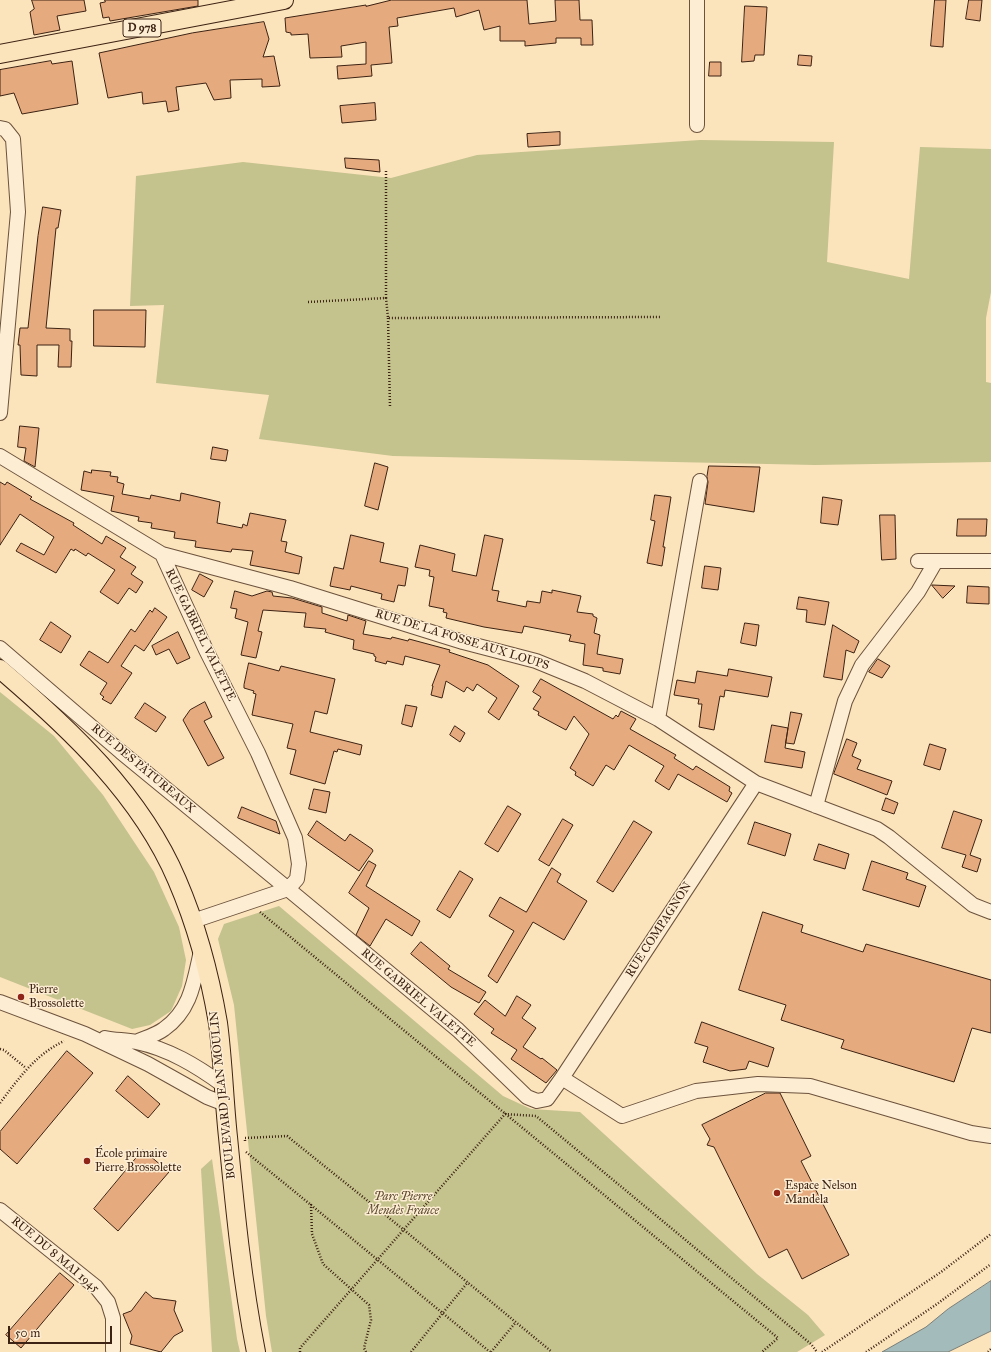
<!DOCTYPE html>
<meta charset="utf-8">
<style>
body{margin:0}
#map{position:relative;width:991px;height:1352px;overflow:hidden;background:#fbe3bc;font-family:"IM FELL Great Primer",serif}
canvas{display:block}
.scale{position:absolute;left:8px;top:1326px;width:104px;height:18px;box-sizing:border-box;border:2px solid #3c2212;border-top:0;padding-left:5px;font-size:12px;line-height:14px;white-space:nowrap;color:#3c2212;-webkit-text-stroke:3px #fcedd3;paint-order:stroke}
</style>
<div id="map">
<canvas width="991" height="1352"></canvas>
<div class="scale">50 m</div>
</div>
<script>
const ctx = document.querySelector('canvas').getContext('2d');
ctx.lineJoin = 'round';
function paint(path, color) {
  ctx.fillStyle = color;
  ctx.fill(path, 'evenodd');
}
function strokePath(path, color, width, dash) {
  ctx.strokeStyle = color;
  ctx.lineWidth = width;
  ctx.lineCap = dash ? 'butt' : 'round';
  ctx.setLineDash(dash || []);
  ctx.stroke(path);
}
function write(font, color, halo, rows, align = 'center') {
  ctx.font = font + ' "IM FELL Great Primer",serif';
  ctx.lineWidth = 3;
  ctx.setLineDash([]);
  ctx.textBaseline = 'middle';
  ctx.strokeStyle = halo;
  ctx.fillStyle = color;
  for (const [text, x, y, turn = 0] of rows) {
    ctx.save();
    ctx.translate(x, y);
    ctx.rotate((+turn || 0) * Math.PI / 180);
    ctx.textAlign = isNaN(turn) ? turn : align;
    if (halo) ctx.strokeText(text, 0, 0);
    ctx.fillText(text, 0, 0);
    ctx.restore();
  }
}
paint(new Path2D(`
 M700,140L834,142L827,262L909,279L920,147L991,149V292L986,318V382L991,383V462L815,465L393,456L259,439L269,395L156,383L164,305L130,306L136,176L243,162L391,178L477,155Z
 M0,692L54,736L103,795L154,872L179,927L186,960L182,986L171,1011L150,1025L132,1029L0,977Z
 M279,906L503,1096L531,1109L580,1112L757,1274L808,1315L825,1335L797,1352H272L266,1316L234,1005L218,939L224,924Z
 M212,1159L237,1339L240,1352H212L201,1169Z`), '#c4c28d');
const water = new Path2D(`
 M991,1281V1331L948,1352H882L926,1327L948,1309Z`);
paint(water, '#a4bbbb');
strokePath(water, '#7a7e77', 1);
const building = new Path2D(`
 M32,0H84L86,11L57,16L60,30L34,35L30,12L34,9Z
 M105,0H198V6L110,21L109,17L103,18L100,3L105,2Z
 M392,0H527L529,24L556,21L555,0H579L580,20H592L593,45H581V38H556V43L525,46V41H500V26L484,30L479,10L456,17L454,8L397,18L398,26L389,27L392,63L371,65L372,76L338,79L337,66L366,64V42L341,46L342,57L310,58L308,34L291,35V33L286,32L285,18L366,5V6Z
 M935,0H946L943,47L931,46Z
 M969,0H982L980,21L966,19Z
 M745,6L767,7L764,55H755L754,61L742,62Z
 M264,22L269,39L263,57L274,56L280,86L262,87V79L230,80L231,98L214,100L206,83L176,87L179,110L168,112L166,101L143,104L142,92L108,98L99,53L192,33Z
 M799,55L812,56L811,66L798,65Z
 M51,61L52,64L72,61L78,104L22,114L14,93L0,96V70Z
 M710,62H721V76H709Z
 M375,103L376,120L342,123L340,106Z
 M560,132V145L528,147L527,134Z
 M345,158L379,160L380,172L346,168Z
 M43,207L61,210L58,228H56L46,328L70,329V341H72L71,367H58L59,345H37V376L21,375L20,345H18L20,328H28L38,236Z
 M94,310H146L145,347L94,346Z
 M20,426L39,428L35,467L24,461L26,448L18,447Z
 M213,447L228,450L226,461L211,459Z
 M375,463L388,467L378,510L365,506Z
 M709,466L760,467L754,512L705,504L708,482L707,477Z
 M92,470L111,472L110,476L118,477L117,482L124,484L122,494L150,499L151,495L180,501L181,493L220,502L217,523L242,528L243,524L247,526L250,513L286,520L281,541L287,542L285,552L302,557L299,574L250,565L253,551L232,549L231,552L195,547L196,541L174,538L175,532L151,528L152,523L138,521L139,517L111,511L114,496L81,490L84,471L91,473Z
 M0,482L5,485L7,482L32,497L30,499L74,523L73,525L102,544L106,536L126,548L120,557L136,567L131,574L143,582L136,593L129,588L118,604L100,592L115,570L88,553L86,556L75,549L74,551L71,549L56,573L16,551L21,543L44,555L54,537L20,514L0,545Z
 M655,495L671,497L663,547H665L662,566L647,563L655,521L651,520Z
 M823,497L842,500L838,525L821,523Z
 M880,515H895L896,559L882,560Z
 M958,519H987L986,536H957Z
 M351,535L384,543L380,562L408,568L405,586L398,585L394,602L381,599L382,594L351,586L350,590L330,586L334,567L343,569Z
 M485,535L503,539L492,590L499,591L497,601L526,607L527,601L540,603L542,591L552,593V590L581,596L577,612L593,614V616L597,618L594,633L600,635L597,654L623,659L620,674L603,671V668L583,665L585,644L569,641L571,635L524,626L522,633L484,627L446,618L447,613L443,612L444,609L429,606L434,577L429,576L430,570L415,567L420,545L455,554L452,571L476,576Z
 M705,566L721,568L718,590L702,588Z
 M200,574L213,581L204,597L192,590Z
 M932,585L955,586L943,598Z
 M968,586L989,587V604L967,603Z
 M235,591L252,596L267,591L272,592L273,596L292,598L322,607V613L347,621L348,615L366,621L363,634L391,639L392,637L408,641L409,639L450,650L449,652L488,665L519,686L499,720L488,712L497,698L477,684L473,691L467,687L464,692L446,681L442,698L431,695L433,686H432L440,665L405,656L403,665L387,661L386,664L375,661L376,657L374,656V654L353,649L354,640L325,632L326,629L304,627L306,613L263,610L258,631L262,632L256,658L241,655L248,622L235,618L237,609L231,608Z
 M799,597L829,602L825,625L806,622L807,610L797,609Z
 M155,608L167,617L144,651L135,645L121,666L132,673L111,704L102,699L104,697L100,694L107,683L80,665L89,651L108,663L131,629L135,632L150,610L152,612Z
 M51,622L71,636L61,653L40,640Z
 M745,623L759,625L756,646L741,643Z
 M833,625L859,641L854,653L846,650L842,680L824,677Z
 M178,632L190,658L177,664L169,649L156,655L152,646Z
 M878,659L890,666L882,678L869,672Z
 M249,663L279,671L281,666L335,679L327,714L315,711L310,732L362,745L360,755L338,749L337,752L334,751L325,784L290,774L296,750L287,748L293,724L252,715L256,694L253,693L254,691L244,688V685Z
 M729,669L772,677L768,697L725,690L724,697L720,696L714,730L699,727L702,704H698L699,699L674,695L677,680L695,683L697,671L727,676Z
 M541,679L613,719L616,715L618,717L621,711L636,719L630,729L676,755L674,758L693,770L696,766L730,787L729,791L732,793L727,802L678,774L669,790L655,781L664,766L629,745L614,770L606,765L593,786L575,775L576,772L570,768L589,734L574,716L566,730L538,715L539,712L533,709L541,697L533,692Z
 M205,702L212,717L204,721L224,758L208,766L183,720L190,710Z
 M145,703L166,717L156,732L135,718Z
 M406,705L417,707L412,727L402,724Z
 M791,712L802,714L794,744L786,743Z
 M772,725L788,728L785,748L805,752L802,768L765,762Z
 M455,726L465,733L460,742L450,735Z
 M847,739L857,743L852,756L861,760L857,769L892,781L887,795L834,774Z
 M930,744L946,749L940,770L924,765Z
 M314,789L330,792L326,813L309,809Z
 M886,798L898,803L894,814L882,810Z
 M508,806L521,814L498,852L485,844Z
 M242,807L276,821L280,834L238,818Z
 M954,811L982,820L970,855L981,859L977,872L962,867L966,855L942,848Z
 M563,819L573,825L549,866L539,860Z
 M317,821L345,841L350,834L372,849L373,851L359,871L308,835Z
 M634,821L652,832L613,892L597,882Z
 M755,822L791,834L785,856L748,844Z
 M819,844L849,854L845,869L814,860Z
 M369,861L376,865L366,886L420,921L412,936L386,919L370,946L356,935L369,908L349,893Z
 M872,861L908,873L906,879L926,886L919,907L863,890Z
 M552,868L561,874L557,882L587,901L564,940L533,922L497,983L488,976L514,931L489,916L500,897L526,912Z
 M460,871L473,879L450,918L437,910Z
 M763,912L803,925L801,932L863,952L866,944L991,980V1033L972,1028L954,1082L841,1048L844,1040L781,1020L786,1005L739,990Z
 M421,942L450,966L448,969L486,992L479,1003L451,987L411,954Z
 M517,996L531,1005L522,1018L536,1028L523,1047L541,1059L542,1058L557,1070L546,1083L511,1059L517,1050L491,1033L494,1029L474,1014L485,1000L505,1016Z
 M702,1022L774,1048L768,1067L749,1061L746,1069L730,1071L703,1062L708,1047L695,1043Z
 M67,1051L93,1073L17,1164L0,1149V1132Z
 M128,1076L160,1104L148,1118L116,1091Z
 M766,1093H780L811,1156L801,1161L849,1255L802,1279L787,1249L769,1258L714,1147L707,1145L710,1139L702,1125Z
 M143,1150L169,1172L118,1231L94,1209Z
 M60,1273L74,1285L21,1348L6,1335Z
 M146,1292L153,1298L176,1301L174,1310L183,1331L174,1336L161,1352L130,1344L132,1336L123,1314L131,1311Z`);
paint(building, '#e6aa7f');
strokePath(building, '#3c2212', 1);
const minor = new Path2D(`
 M697,0V125
 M0,128L5,129L13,139L18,212L0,413
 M0,456L162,554L206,650L258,753L295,838L299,864L297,879L288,889L458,1030L527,1097L537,1101L547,1099L562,1078L756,783
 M162,554L290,588L463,642L536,661L585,681L658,719L756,783L877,829L889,837L973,905L991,912
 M918,561H991
 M0,648L121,752L288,889
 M658,719L700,481
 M816,806L845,701L862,665L918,592L936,561
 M193,921L288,889
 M0,1002L85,1034L148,1064L207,1097L225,1104
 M105,1038C115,1040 126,1040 136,1042C169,1049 197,1066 223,1085
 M136,1042C145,1038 156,1035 164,1029C191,1010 194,982 201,951
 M562,1078L622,1116L696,1091L758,1084L810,1086L971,1133L991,1136
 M0,1210L96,1287L108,1302L113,1318V1350`);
const major = new Path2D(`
 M0,54L284,0
 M0,669C69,728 141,795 177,880C196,924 210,976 218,1023C223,1060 224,1100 228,1137C235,1209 242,1281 256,1352`);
strokePath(minor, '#6c523c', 16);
strokePath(major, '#3c2212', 20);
strokePath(new Path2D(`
 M386,298L388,318L661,317
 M308,302L386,298V170
 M388,318L390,407
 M260,912L778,1338L762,1352
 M0,1049L4,1050L26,1068
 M0,1103C19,1078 35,1055 64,1041
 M245,1141V1138L287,1136L404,1230L552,1352
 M246,1152L311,1205
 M300,1352V1348L505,1114L536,1116L811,1344L817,1352
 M366,1352L364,1348L371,1320L369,1305L323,1264L312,1234L311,1205L490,1352
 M411,1352L468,1282
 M491,1352L516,1322
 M822,1352L941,1272L991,1234
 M866,1352L937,1304L991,1264
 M988,1352L991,1349`), '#3c2212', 2.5, [1, 2]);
strokePath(minor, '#fcedd3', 14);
strokePath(major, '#fbe3bc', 18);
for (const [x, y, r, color] of [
 [21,997,4,"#8f2418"],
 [87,1161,4,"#8f2418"],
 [777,1193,4,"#8f2418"]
]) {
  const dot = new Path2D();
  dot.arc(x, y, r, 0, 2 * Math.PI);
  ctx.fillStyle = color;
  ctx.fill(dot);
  strokePath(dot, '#fcedd3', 1.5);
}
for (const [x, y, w] of [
 [142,28,38]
]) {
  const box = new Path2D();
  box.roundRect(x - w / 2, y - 9, w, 18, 3);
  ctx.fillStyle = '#fcedd3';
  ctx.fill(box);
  strokePath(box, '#3c2212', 1);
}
write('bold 11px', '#3c2212', null, [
 ["D 978",142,28]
]);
write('12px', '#3c2212', '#fcedd3', [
 ["RUE GABRIEL VALETTE",200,635,64],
 ["RUE DE LA FOSSE AUX LOUPS",462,640,17],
 ["RUE DES PÂTUREAUX",143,769,40],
 ["RUE COMPAGNON",659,930,-57],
 ["RUE GABRIEL VALETTE",418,998,40],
 ["BOULEVARD JEAN MOULIN",223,1095,-96],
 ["RUE DU 8 MAI 1945",55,1255,40]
]);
write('12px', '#3c2212', '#fcedd3', [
 ["Pierre",29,990],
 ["Brossolette",29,1004],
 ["École primaire",95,1154],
 ["Pierre Brossolette",95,1168],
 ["Espace Nelson",785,1186],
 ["Mandela",785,1200]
], 'left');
write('italic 12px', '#5e4a31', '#fcedd3', [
 ["Parc Pierre",403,1197],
 ["Mendès France",403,1211]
]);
</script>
